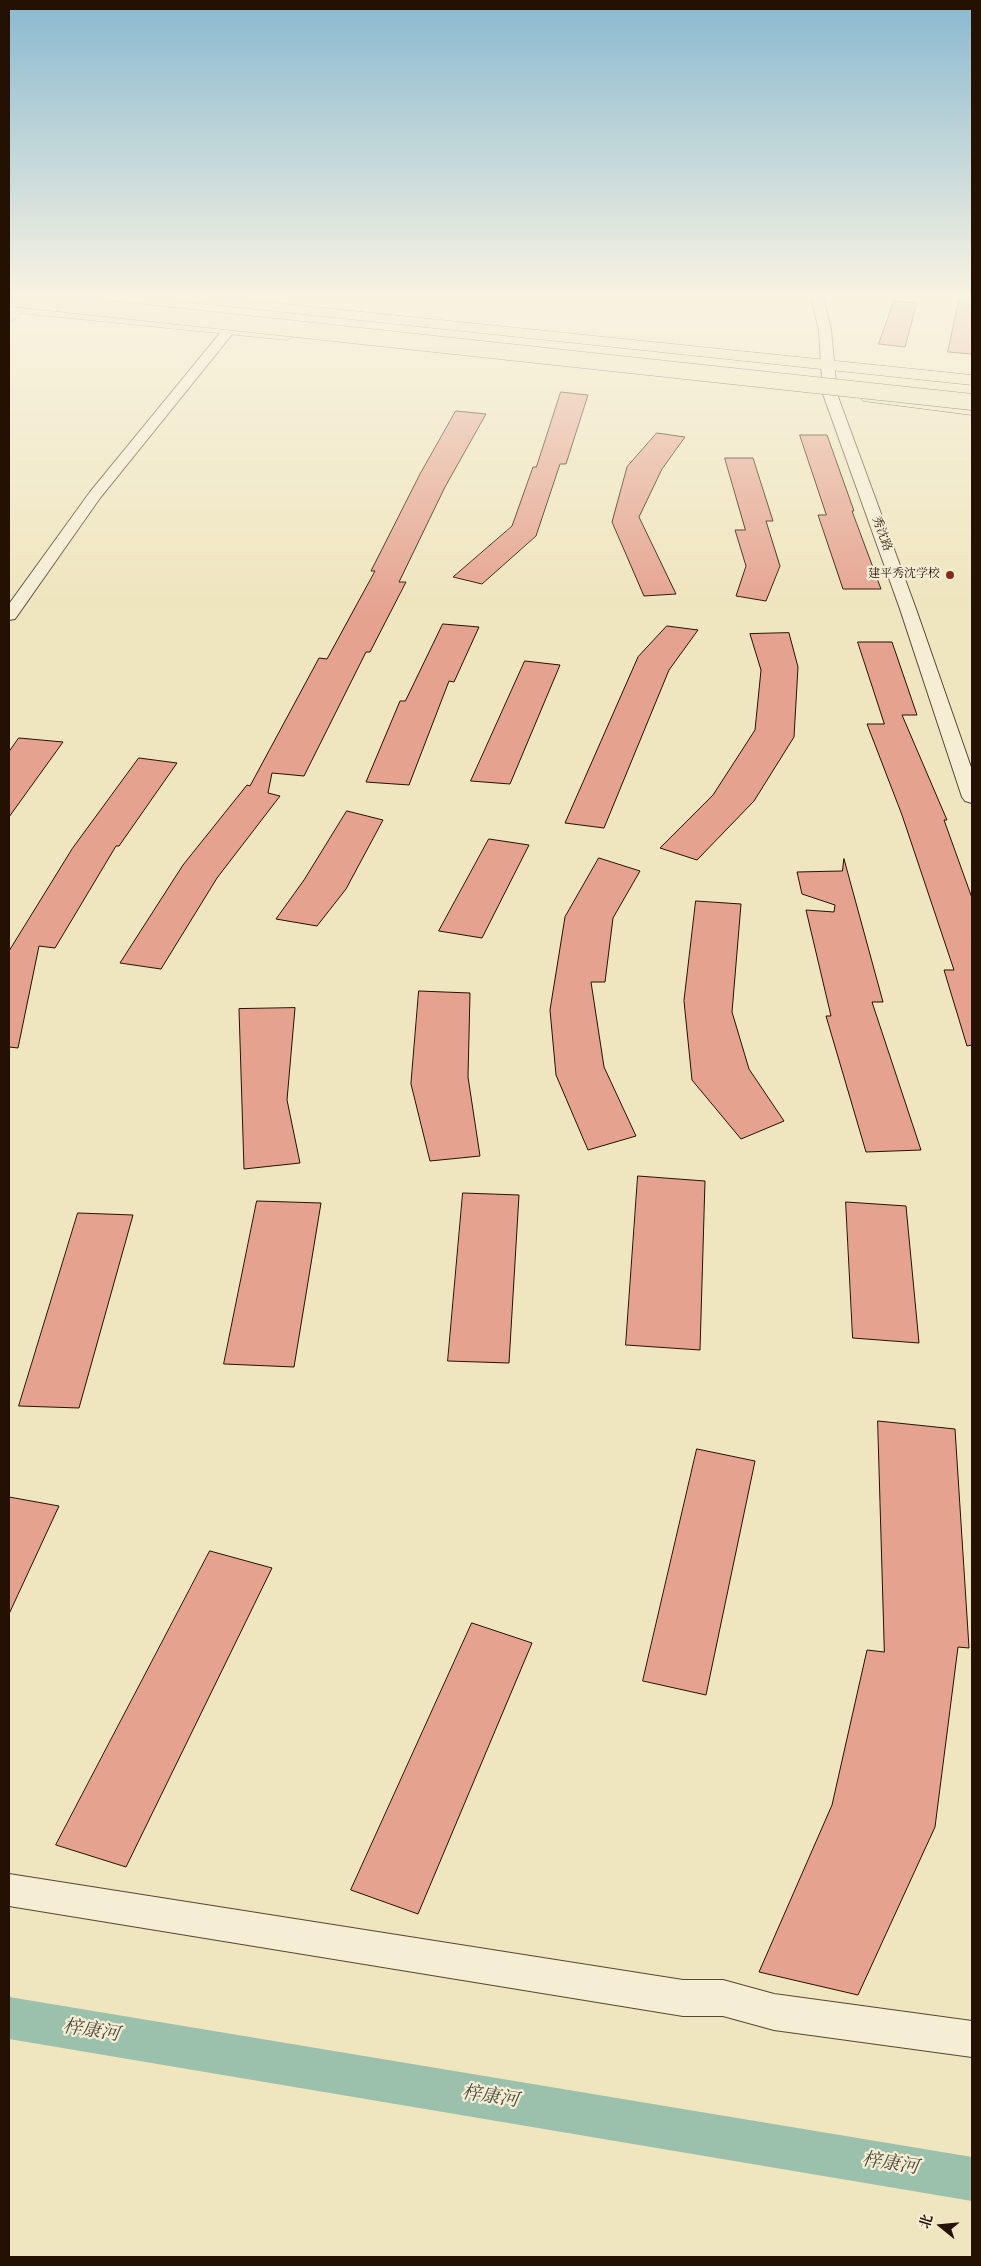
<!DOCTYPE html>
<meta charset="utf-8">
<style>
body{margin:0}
#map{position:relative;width:981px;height:2266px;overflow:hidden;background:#efe5be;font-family:"IM FELL English","Noto Serif SC",serif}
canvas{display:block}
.frame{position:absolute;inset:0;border:10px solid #251102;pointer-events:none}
.north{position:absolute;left:916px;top:2201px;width:50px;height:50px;-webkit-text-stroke:4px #f5eed5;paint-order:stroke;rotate:287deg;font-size:14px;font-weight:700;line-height:20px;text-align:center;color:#251102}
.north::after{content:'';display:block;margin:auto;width:18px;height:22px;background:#251102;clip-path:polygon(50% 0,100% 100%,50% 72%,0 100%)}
</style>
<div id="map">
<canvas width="981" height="2266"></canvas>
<div class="frame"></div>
<div class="north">北</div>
</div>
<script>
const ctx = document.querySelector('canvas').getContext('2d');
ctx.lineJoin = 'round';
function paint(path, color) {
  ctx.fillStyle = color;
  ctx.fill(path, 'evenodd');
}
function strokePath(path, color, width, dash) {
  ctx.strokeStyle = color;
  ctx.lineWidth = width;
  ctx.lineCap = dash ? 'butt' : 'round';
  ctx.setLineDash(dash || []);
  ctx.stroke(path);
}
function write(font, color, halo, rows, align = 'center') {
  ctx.font = font + ' "IM FELL English","Noto Serif SC",serif';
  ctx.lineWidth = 4.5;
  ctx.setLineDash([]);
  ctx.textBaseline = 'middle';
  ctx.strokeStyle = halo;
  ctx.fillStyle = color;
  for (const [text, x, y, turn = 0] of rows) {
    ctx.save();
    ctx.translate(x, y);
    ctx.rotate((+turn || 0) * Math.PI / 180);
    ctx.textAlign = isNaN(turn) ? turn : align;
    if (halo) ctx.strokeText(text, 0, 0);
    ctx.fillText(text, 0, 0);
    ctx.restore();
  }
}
paint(new Path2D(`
 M9,1997L972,2157V2201L9,2039Z`), '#9bc0ab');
const building = new Path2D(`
 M960,297H972V354L948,352Z
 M894,301L917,303L905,347L879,344Z
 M561,392L588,395L566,464H560L536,536L482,584L453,577L512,526L533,467H536Z
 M456,411L486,414L445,487L399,582H406L370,652H366L304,776L272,773L268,793L280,796L217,878L161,969L120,963L183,865L247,785L250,786L319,658L327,659L375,571H371L420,474Z
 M657,433L685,437L662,469L639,517L676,594L644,596L612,522L627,467Z
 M800,435H827L854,511H852L881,589H843L818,515H826Z
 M725,458H753L773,521H766L780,566L766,601L736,596L746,566L735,530H745Z
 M443,624L479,627L454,682L449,681L409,785L366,782L400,701H405Z
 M667,626L698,630L669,670L604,828L565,823L638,657Z
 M789,633L798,667L794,737L754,801L697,860L660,848L713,795L755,730L761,670L750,634Z
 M858,642H892L917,715H902L947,820H944L972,898V1045L967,1046L944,970H954L902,815L867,724H884Z
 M525,661L560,665L510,784L471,781Z
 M19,738L63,742L9,817V752Z
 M139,758L177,763L119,846H116L55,948L39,946L18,1048L9,1047V951L72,849Z
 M347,811L383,820L346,889L317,926L276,919L304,880Z
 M489,839L529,845L482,938L439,931Z
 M599,858L640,871L613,918L605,982H591L604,1067L636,1136L588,1150L556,1075L550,1010L565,917Z
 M844,859L883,1002H872L921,1150L866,1152L826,1016H831L806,910L834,912L835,905L802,894L797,872L842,871Z
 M696,901L741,904L732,1012L749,1069L784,1121L741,1139L692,1080L684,1001Z
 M419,991L470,993L468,1077L480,1156L430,1161L411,1084Z
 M295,1008L287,1100L300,1163L244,1169L239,1009Z
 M638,1176L705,1181L700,1350L626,1345Z
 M463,1193L519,1195L509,1363L448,1361Z
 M257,1201L321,1203L294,1367L224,1364Z
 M846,1202L906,1206L919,1343L853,1338Z
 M78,1213L133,1215L79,1408L19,1406Z
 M878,1421L955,1429L969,1648L958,1647L935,1827L858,1995L759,1972L832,1805L867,1650L884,1652Z
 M697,1449L755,1461L706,1695L643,1681Z
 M9,1497L59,1506L9,1614Z
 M210,1551L272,1568L126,1867L56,1845Z
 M472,1623L532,1643L418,1914L351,1890Z`);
paint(building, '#e5a28f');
strokePath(building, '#251102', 1);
const street = new Path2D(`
 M811,297H823L831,330L837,394L916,609L972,770V803L965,801L962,797L900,609L823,394L819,330Z
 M229,326L233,327L235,330L233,333L100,498L15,619L9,620V604L90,492L225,327Z
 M9,1874L683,1980H723L774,1994L972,2021V2057L774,2030L723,2016H683L9,1906Z`);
const secondary = new Path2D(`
 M14,297H28C24,306 20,320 9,322V309Z`);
const primary = new Path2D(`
 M172,297H218L972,375V385L179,301Z
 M9,304L287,332L294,336L287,340L9,312Z
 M869,393L972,405V415L863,401L861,398L863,395Z`);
strokePath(street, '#584631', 2);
strokePath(secondary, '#251102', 1);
strokePath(primary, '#251102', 1);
paint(street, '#f5eed5');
paint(secondary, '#f5eed5');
paint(primary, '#efe5be');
const primaryBridge = new Path2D(`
 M9,298L972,402`);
strokePath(primaryBridge, '#251102', 17, []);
strokePath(primaryBridge, '#efe5be', 16);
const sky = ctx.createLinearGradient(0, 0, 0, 614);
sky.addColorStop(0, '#89b9d0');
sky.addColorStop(0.48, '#f8f3e2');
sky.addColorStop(1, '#f8f3e200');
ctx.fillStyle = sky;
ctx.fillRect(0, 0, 981, 614);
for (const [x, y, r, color] of [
 [950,575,5,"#8f2418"]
]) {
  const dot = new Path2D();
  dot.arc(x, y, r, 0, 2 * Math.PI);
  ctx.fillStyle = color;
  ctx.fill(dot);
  strokePath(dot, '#f5eed5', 2);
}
write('12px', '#251102', '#f5eed5', [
 ["秀沈路",881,534,70]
]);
write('12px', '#251102', '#f5eed5', [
 ["建平秀沈学校",940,575]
], 'right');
write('italic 19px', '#4e4e3d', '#f5eed5', [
 ["梓康河",91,2032,9],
 ["梓康河",490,2098,9],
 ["梓康河",890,2165,9]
]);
</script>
